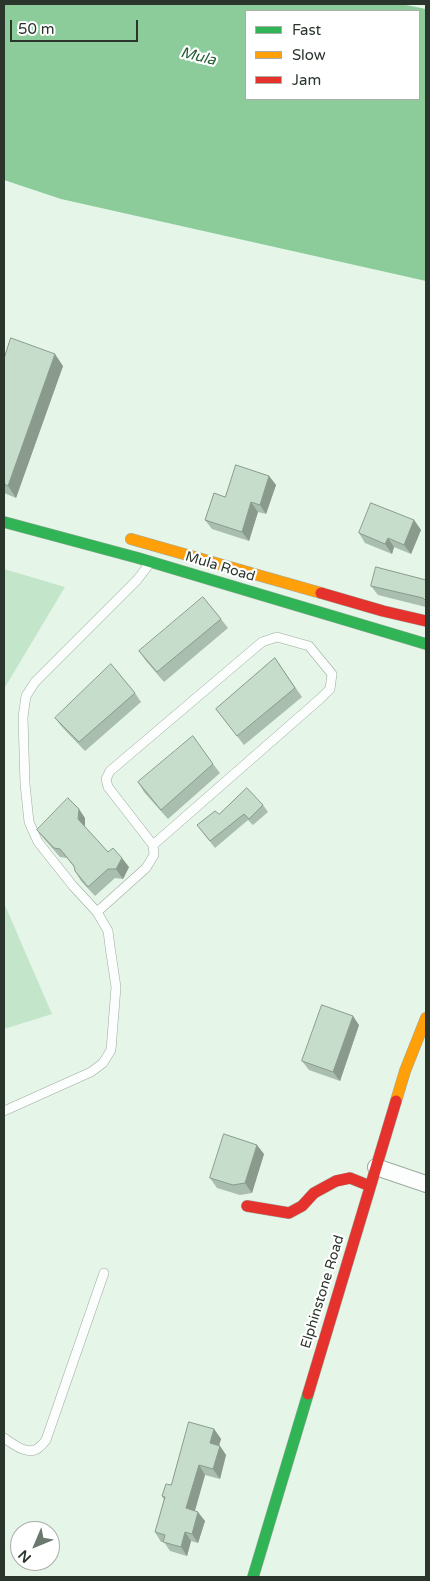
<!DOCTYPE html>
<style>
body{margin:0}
#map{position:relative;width:430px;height:1581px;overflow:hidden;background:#e5f5e8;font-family:"Varela Round",sans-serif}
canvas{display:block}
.frame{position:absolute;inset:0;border:5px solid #2a352c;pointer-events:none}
.legend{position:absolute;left:245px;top:10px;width:175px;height:90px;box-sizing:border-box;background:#fff;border:1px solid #aaaeab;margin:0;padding:6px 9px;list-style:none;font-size:15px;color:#2a352c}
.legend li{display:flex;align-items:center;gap:10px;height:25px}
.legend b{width:25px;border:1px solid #aaaeab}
.north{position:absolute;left:10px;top:1521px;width:50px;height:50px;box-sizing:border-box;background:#fff;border:1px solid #aaaeab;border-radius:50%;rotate:225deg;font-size:14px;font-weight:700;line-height:20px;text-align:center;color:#2a352c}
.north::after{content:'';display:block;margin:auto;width:18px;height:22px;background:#6b786e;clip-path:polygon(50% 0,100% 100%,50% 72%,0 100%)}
.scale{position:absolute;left:10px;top:20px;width:128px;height:22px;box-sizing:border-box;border:2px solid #2a352c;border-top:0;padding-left:6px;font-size:15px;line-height:18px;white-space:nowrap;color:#2a352c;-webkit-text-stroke:4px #fff;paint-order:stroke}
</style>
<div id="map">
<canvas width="430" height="1581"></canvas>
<div class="frame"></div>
<ul class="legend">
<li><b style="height:6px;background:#30b455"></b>Fast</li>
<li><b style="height:6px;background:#ff9f0a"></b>Slow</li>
<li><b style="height:6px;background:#e5322d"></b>Jam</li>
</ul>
<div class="north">N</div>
<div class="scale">50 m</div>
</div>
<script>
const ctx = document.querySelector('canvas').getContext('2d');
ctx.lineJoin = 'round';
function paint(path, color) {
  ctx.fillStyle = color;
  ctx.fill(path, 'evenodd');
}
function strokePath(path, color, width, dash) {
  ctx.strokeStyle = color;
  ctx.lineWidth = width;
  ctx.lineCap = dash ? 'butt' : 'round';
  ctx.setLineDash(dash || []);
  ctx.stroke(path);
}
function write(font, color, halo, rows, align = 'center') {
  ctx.font = font + ' "Varela Round",sans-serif';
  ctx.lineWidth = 4.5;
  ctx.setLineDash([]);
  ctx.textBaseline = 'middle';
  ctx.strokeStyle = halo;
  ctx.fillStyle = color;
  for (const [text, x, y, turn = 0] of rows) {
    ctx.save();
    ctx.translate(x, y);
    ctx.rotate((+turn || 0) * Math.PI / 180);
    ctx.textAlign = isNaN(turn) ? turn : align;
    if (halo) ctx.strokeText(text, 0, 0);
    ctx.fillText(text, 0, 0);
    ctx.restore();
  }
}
paint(new Path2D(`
 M4,569L65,587L4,689Z
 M4,903L52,1014L4,1029Z`), '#c3e6ca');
paint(new Path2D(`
 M4,4H401L426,9V281L61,199L4,180ZM246,11H419V99H246Z`), '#8ccc9b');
const lane = new Path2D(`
 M97,912L146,868L154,855L153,845L108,787L106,779L110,771L262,642L277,637L309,646L332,674L330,689L321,698L153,845
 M4,1111L91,1072L103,1063L111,1050L116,987L110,947L108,931L97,912L73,886L38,842L29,822L25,784L23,717L26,696L35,682L137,580L150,563
 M4,1438C13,1444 26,1455 37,1449C40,1447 44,1443 46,1440L104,1273`);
const street = new Path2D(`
 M376,1167L426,1184`);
const fast = new Path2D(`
 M4,522L138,558L426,644
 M253,1577L308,1394`);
const slow = new Path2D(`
 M131,539L321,593
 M396,1101L405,1071L426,1018`);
const jam = new Path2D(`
 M321,593L383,611L426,621
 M247,1206L289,1213L302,1206L314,1193L336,1181L350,1178L370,1186
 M308,1394L396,1101`);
strokePath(lane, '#9eaaa0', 10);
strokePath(street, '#9eaaa0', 18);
strokePath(fast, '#9eaaa0', 12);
strokePath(slow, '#9eaaa0', 12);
strokePath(jam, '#9eaaa0', 12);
strokePath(lane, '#fbfefc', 9);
strokePath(street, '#fbfefc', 16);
strokePath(fast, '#30b455', 11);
strokePath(slow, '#ff9f0a', 11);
strokePath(jam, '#e5322d', 11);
paint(new Path2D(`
 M4,359L63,366L16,498L4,493Z
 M269,476L276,485L266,514L258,512L249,541L212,529L205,520L225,497Z
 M414,520L421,530L411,554L394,547L392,554L365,543L359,533Z
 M426,580V607L378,595L371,586Z
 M221,619L228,628L164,682L146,661L139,651Z
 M275,658L302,697L244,745L216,709Z
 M135,693L141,702L85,751L62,727L55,718Z
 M213,764L220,773L168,819L144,792L138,782Z
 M263,805L268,812L253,825L248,820L215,848L197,825L219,814Z
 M85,818V827L108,852L129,867L123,879L115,878L95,896L81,881L75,871L74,867L67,858L60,857L44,839L37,830Z
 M359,1025L340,1081L309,1070L302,1061Z
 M264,1154L252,1193L240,1195L217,1188L210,1178Z
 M214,1429L221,1439L219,1445L220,1446L226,1455L220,1479L205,1475L195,1511L205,1521L198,1543L191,1541L187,1556L170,1551L164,1542H161L155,1532L164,1500L162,1496Z`), '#a9beae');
paint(new Path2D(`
 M55,354L63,366L16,498L8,486Z
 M269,476L276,485L266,514L260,505Z
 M251,502L258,512L249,541L242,532Z
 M414,520L421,530L411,554L404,545Z
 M388,538L394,547L392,554L385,544Z
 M79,809L85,818V828L78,819Z
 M122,858L129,867L123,879L116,869Z
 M353,1016L359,1025L340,1081L333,1072Z
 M257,1145L264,1154L252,1193L245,1183Z
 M214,1429L221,1439L217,1452L210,1443Z
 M220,1446L226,1455L220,1479L213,1469Z
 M199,1465L205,1475L193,1517L186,1508Z
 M198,1512L205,1521L198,1543L192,1534Z
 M185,1532L191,1541L187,1556L181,1547Z`), '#8a9b8d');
const building = new Path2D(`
 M11,338L55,354L8,486L4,484V359Z
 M236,465L269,476L260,505L251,502L242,532L205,520L214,493L225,497Z
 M371,503L414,520L404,545L388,538L385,544L359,533Z
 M376,567L426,580V601L423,598L371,586Z
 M203,597L221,619L157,672L139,651Z
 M275,658L295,688L237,736L216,709Z
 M111,664L135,693L79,742L55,718Z
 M193,736L213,764L161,810L138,782Z
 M247,788L263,805L249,819L244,814L210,841L197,825L215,811L219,814Z
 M68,798L79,809L78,819L108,852L113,848L122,858L116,869H108L88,887L75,871L74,866L60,849L54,848L37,830Z
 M322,1005L353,1016L333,1072L302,1061Z
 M224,1134L257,1145L245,1183L233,1185L210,1178Z
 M189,1422L214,1429L210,1443L220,1446L213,1469L199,1465L186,1508L198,1512L192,1534L185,1532L181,1547L163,1542L165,1535L155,1532L165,1497L162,1496L166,1484L171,1485Z`);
paint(building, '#c5ddca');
strokePath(building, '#8a9b8d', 1);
write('14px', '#2a352c', '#fff', [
 ["Mula Road",220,567,17],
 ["Elphinstone Road",323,1292,-73]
]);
write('italic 15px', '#225d32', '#fff', [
 ["Mula",198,57,14]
]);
</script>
